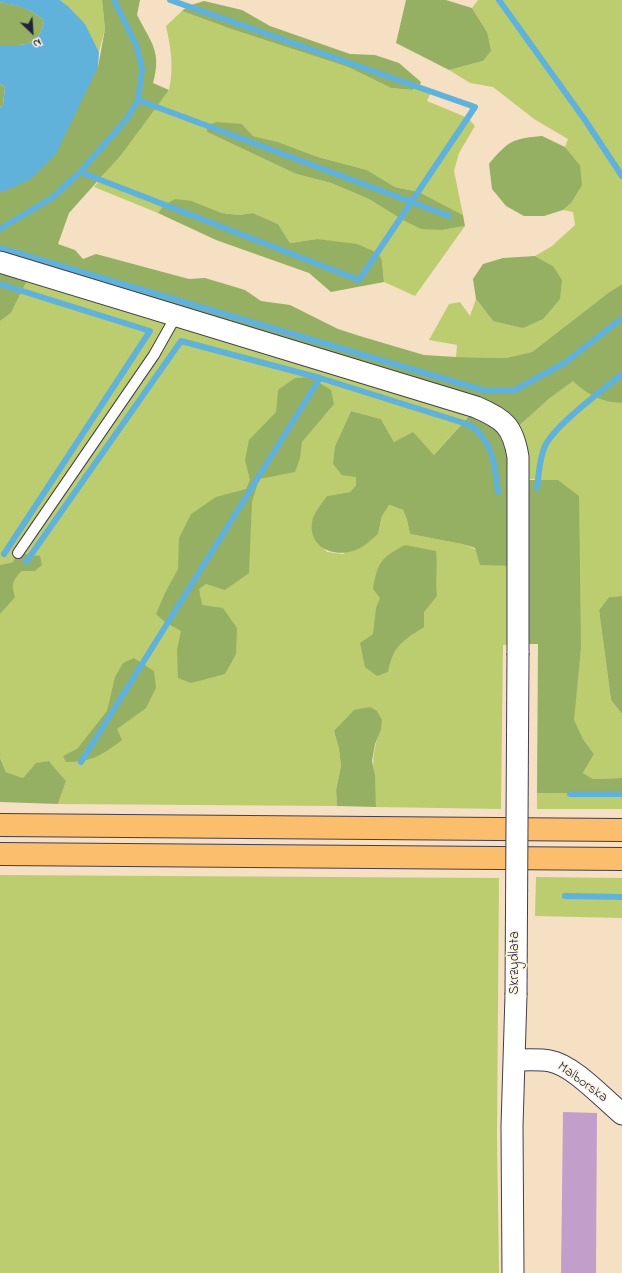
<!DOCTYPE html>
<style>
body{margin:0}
#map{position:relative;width:622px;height:1273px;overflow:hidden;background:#f5e0c3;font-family:"Indie Flower",sans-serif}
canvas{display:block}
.north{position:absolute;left:12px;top:12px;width:40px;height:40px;-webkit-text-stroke:3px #fcf5e5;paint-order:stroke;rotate:155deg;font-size:11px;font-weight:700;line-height:16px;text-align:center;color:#22223b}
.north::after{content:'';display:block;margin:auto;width:14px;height:18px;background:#22223b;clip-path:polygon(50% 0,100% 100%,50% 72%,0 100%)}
</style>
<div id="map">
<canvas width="622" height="1273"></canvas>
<div class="north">N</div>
</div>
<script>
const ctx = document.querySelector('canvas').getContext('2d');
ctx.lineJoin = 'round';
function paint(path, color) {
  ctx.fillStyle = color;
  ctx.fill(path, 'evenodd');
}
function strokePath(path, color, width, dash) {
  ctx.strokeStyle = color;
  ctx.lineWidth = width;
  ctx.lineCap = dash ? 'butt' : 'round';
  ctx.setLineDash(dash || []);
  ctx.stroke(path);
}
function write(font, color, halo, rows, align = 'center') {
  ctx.font = font + ' "Indie Flower",sans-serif';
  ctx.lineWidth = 3.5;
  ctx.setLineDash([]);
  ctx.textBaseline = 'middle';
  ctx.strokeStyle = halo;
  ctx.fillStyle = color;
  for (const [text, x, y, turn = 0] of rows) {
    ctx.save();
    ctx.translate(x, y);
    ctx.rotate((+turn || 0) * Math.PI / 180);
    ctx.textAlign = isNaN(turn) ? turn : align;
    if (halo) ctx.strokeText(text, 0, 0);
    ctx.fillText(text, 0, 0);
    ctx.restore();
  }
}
paint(new Path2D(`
 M60,0H102L105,29L99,52C89,32 79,13 60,0Z
 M478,0H622V284L608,293L532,352L506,358L456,357L457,345L429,340L449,304L460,302L470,316L476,299L493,321L553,266L535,256L552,246L575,225L573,212L563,210L571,203L580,165L565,147L568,139L534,119L493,87L470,83L449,70L483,61L487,32L472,8Z
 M182,11L231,29L348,67L391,88L412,90L419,87L431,92L427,101L468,118L475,126L459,153L454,171L463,215L419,192L395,187L367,170L318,157L278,142L253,136L242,124L207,132L296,174L331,183L369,199L401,219L442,230L465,226L415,296L384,282L382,261L317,239L290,243L278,224L253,213L239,215L222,213L192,201L164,205L158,213L94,187L169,90C174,68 171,48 166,26Z
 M31,271L476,407L434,455L413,433L394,442L381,419L351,411L335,446L356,477V485L350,492L327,496L312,522L314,538L327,552L343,554L378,534L382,516L388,505L403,510L407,520L410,534L462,544L518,566V644L503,645L501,809L376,807C375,777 368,757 381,730L334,731L339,749L341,766L336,790L337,806L58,804L66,781L49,761L36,764L23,778L6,772L0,758V614L15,577L22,571H35L13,562L0,565V321L11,313Z
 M573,380C587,394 602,403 622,403V596L609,597L599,610L611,700L622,714V778L593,779L583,773L594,754L583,739L573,720L581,649L538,479L518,480L512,432L550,398Z
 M537,793L622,794V809H537Z
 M0,875L499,878L497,1136L499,1273H0Z
 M536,877L622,878V918L535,916Z`), '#bccd6f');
paint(new Path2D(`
 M102,0H140L137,15C151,42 162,52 153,83L169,90L121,155L69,213L58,244L75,250L83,259L96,254L189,279L205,278L245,290L261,301L290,305L338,329L363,337L424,355L456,357L506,358L532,352L608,293L622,284V403C602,403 587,394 573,381L550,398L512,432L518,480H558L579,496L581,649L574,720L583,739L594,754L583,773L593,779L622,778V794L537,793L538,644H518V566L480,565L475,548L462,544L410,534L407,520L403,510L389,505L382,516L378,534C372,539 364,547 356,550C336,558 308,549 312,522C313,514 322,503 327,496L350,492L356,485V477L342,475L333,464L335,446L351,411L381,419L394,442L413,432L434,455L476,408L31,272L11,313L0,321V192H3L98,67L105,29Z
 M406,0H446L472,8L487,32L491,51L483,61L449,70L396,43Z
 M204,1L242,10L270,26L350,54L375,55L399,63L421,82L419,87L412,90L391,88L348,67L231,29L182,11L188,6Z
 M0,2C18,5 31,8 44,21C39,48 23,45 0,45Z
 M0,84L5,87L3,105L0,108Z
 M216,122L242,124L253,136L278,142L318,157L367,170L395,187L419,192L463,215L465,226L442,230L421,229L401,219L369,199L331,183L296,174L207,132V126Z
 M542,136L565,147L580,165L582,185L571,203L563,210L544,216H524L506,206L492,189L489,164C507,142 513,138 542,136Z
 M175,199L192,201L222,213L239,215L253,213L278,224L290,243L317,239L357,244L378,253L382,261L384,282L331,292L309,273L216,240L158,213L164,205Z
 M535,256L553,266L562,280L560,299L543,319L523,328L493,321L476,299L473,279L483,264L503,258Z
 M310,377L331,390L334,404L302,442L300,458L295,472L259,479L252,502L249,573L225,590L206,584L199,589L202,605L223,608L237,628L236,654L225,674L191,683L178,678L177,650L181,631L165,622L156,614L165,593L178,569L179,538L191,514L216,497L246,489L250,480L245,460L249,440L276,412L278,390L295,378Z
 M405,545L436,551C438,566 435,580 437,596L424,612V627C402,641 393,646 388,672L377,676L365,667L360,643L373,634L376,608L380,598L373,589C378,561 381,558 405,545Z
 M18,553L40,556L42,565L35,571H22C12,580 11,585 15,597L0,614V565L13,562Z
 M622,596V714L611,700L599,610L609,597Z
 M134,658L154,671L156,688L146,708L117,729L122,740C102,755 92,762 66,762L63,756L77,749L107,711L115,677L123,663Z
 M370,707L377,711L382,720L381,730L375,744L372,761L375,776L376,807L337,806L336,790L341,766L339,749L334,731L354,710Z
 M0,758L6,772L23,778L36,763L49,761L66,781L58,804L0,802Z`), '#95b062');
paint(new Path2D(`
 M0,0H60L69,7L85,24L99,52L98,67L56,154L31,179L3,192H0V108L3,105L5,87L0,84V45C23,45 39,48 44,21C31,8 18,6 0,2Z`), '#60b2db');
strokePath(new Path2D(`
 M499,0L585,120L622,176
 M138,100L449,216
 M80,172L359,280L475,107L170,0
 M0,229L53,197L80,172L126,120L138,100L142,69L137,47L114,0
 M0,248L486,391H513L566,362L622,318
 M0,284L150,331L4,554
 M537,488C539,474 539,459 545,446C556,424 602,391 622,374
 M26,562L181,341L320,378L470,425C493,441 495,465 498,492
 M81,762L320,378
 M570,794H622
 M565,896L622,897`), '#60b2db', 6);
paint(new Path2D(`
 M563,1112L597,1113L596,1273H561Z`), '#c29fca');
const service = new Path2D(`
 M18,553L154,355L176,316`);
const minor = new Path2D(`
 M0,262L476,407C504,419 513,426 518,457V653
 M515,1060C526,1060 539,1059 550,1061C573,1065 603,1098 622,1114
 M513,1273L512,1126L516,995`);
const motorway = new Path2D(`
 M0,825L622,830
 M0,854L622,859`);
strokePath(service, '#423e4f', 12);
strokePath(minor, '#423e4f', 23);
strokePath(motorway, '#423e4f', 24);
strokePath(service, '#fff', 10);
strokePath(minor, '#fff', 21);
strokePath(motorway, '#fabe6d', 22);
const minorBridge = new Path2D(`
 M516,995L518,653`);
strokePath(minorBridge, '#423e4f', 23, []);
strokePath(minorBridge, '#fff', 21);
write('14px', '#22223b', '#fcf5e5', [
 ["Skrzydlata",516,963,-90],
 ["Malborska",582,1083,36]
]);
</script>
